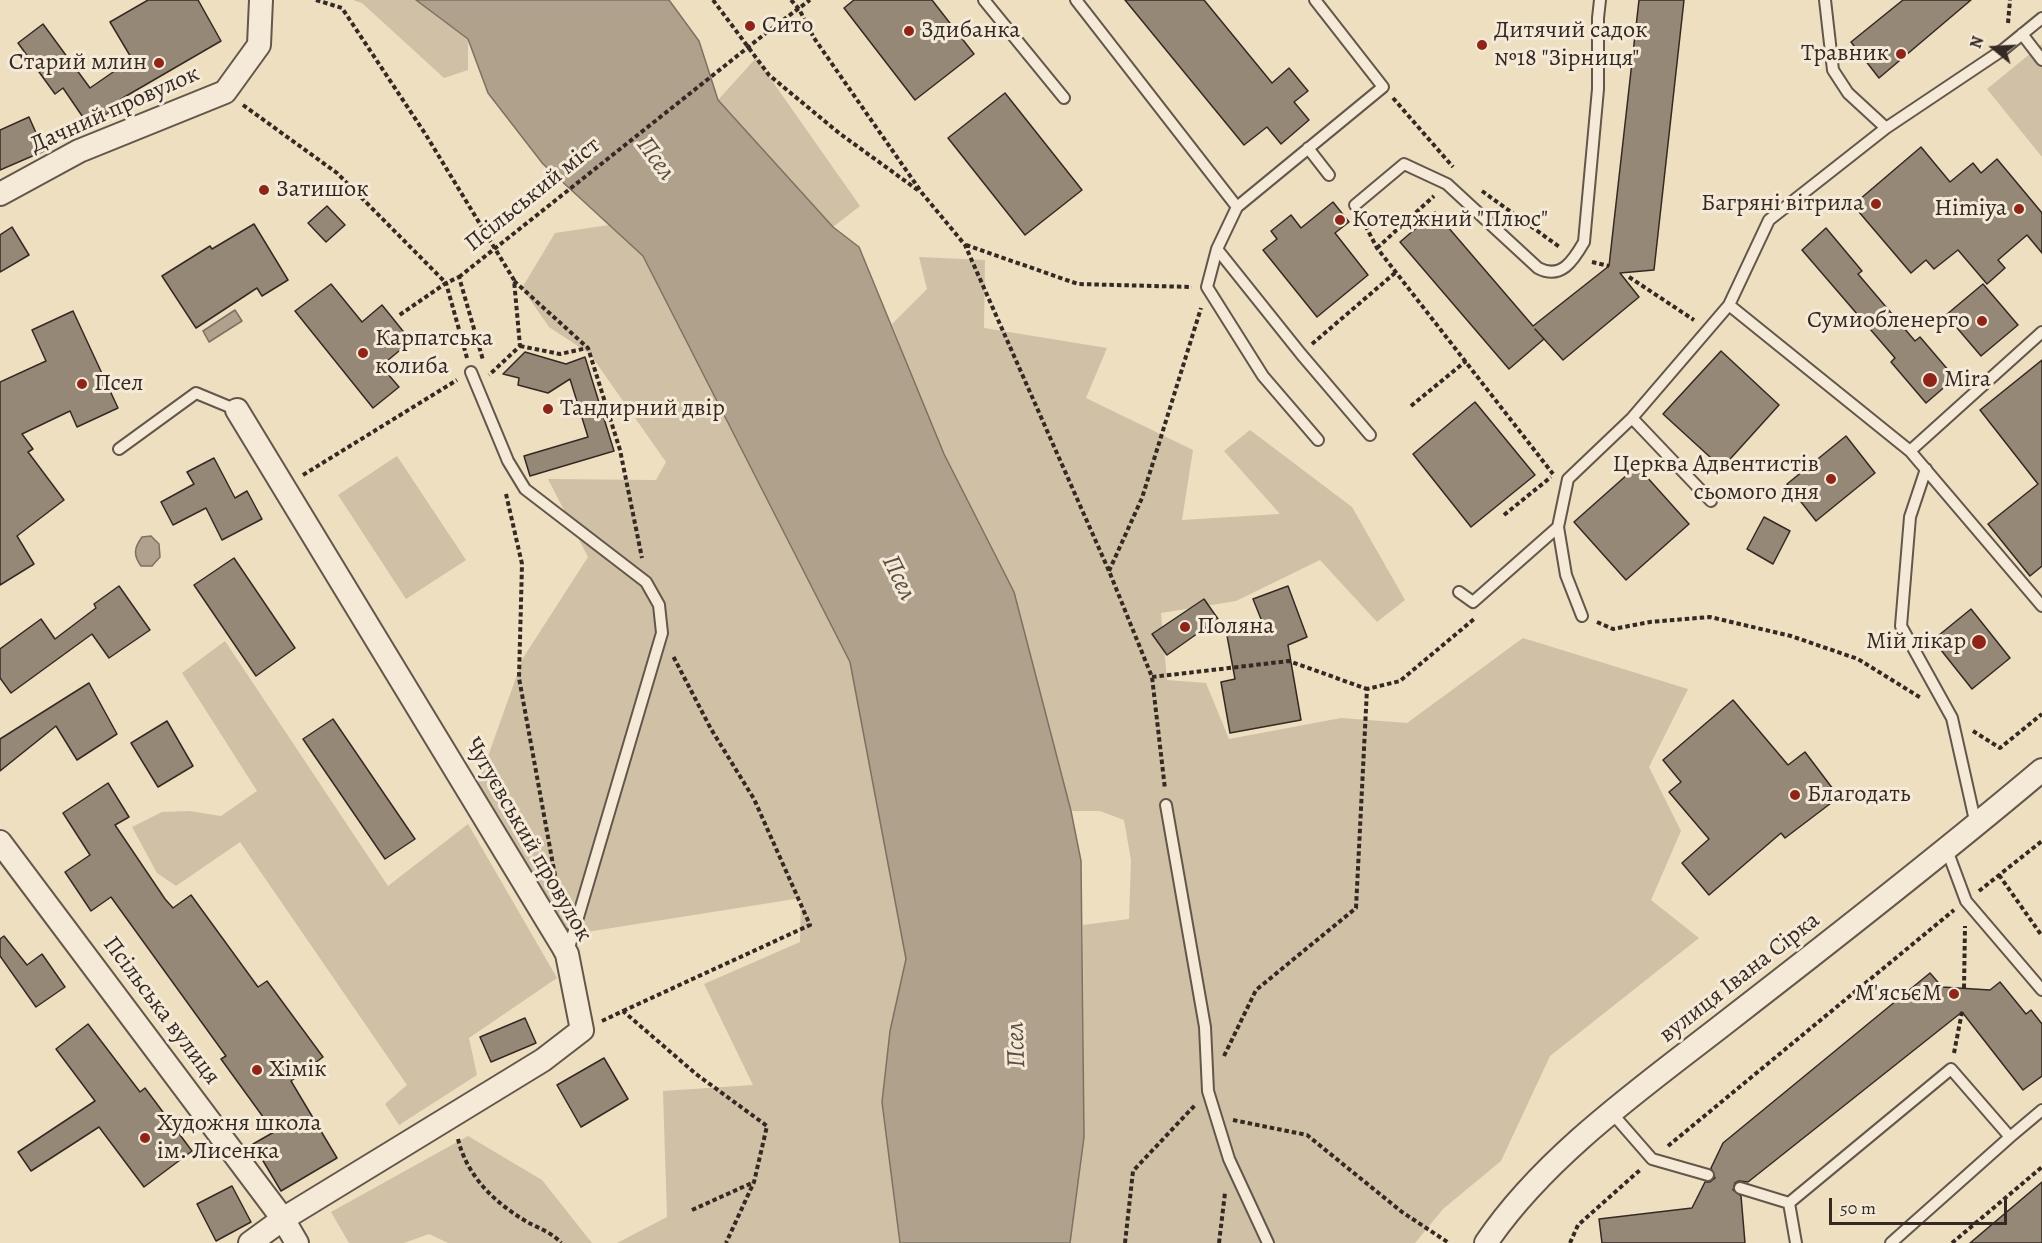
<!DOCTYPE html>
<meta charset="utf-8">
<style>
body{margin:0}
#map{position:relative;width:2042px;height:1243px;overflow:hidden;background:#eedfc1;font-family:Alegreya,serif}
canvas{display:block}
.north{position:absolute;left:1964px;top:18px;width:60px;height:60px;-webkit-text-stroke:4px #f4ead7;paint-order:stroke;rotate:288deg;font-size:16px;font-weight:700;line-height:24px;text-align:center;color:#352924}
.north::after{content:'';display:block;margin:auto;width:21px;height:27px;background:#352924;clip-path:polygon(50% 0,100% 100%,50% 72%,0 100%)}
.scale{position:absolute;left:1829px;top:1198px;width:178px;height:27px;box-sizing:border-box;border:3px solid #352924;border-top:0;padding-left:8px;font-size:18px;line-height:21px;white-space:nowrap;color:#352924;-webkit-text-stroke:4px #f4ead7;paint-order:stroke}
</style>
<div id="map">
<canvas width="2042" height="1243"></canvas>
<div class="north">N</div>
<div class="scale">50 m</div>
</div>
<script>
const ctx = document.querySelector('canvas').getContext('2d');
ctx.lineJoin = 'round';
function paint(path, color) {
  ctx.fillStyle = color;
  ctx.fill(path, 'evenodd');
}
function strokePath(path, color, width, dash) {
  ctx.strokeStyle = color;
  ctx.lineWidth = width;
  ctx.lineCap = dash ? 'butt' : 'round';
  ctx.setLineDash(dash || []);
  ctx.stroke(path);
}
function write(font, color, halo, rows, align = 'center') {
  ctx.font = font + ' Alegreya,serif';
  ctx.lineWidth = 6;
  ctx.setLineDash([]);
  ctx.textBaseline = 'middle';
  ctx.strokeStyle = halo;
  ctx.fillStyle = color;
  for (const [text, x, y, turn = 0] of rows) {
    ctx.save();
    ctx.translate(x, y);
    ctx.rotate((+turn || 0) * Math.PI / 180);
    ctx.textAlign = isNaN(turn) ? turn : align;
    if (halo) ctx.strokeText(text, 0, 0);
    ctx.fillText(text, 0, 0);
    ctx.restore();
  }
}
paint(new Path2D(`
 M353,0H416L468,39V70L444,78L362,3Z
 M2042,44V157L1987,89Z
 M756,58L860,206L833,227L718,100Z
 M609,225L643,256L850,662L906,959L890,1031L882,1102L900,1243H617L667,1217L663,1091L753,1085L704,984L800,942L801,898L561,936L477,787L523,658L588,557L548,479L656,480L666,462L590,354L549,327L522,288L555,233Z
 M919,257L985,260L984,328L1107,348L1086,398L1193,450L1182,520L1280,514L1224,451L1250,430L1352,507L1405,600L1377,622L1320,560L1236,601L1161,613L1167,680L1206,683L1229,739L1341,718L1407,723L1523,638L1688,689L1649,767L1681,831L1651,900L1699,938L1550,1056L1501,1161L1443,1209L1415,1243H1070L1084,1137L1083,925L1129,919L1131,860L1124,820L1100,811H1071L1051,739L892,324L927,289Z
 M397,456L466,560L406,599L338,495Z
 M225,641L388,886L468,824L557,978L469,1038L477,1075L399,1125L385,1104L407,1085L240,842L176,886L157,873L132,827L162,812L189,811L221,816L257,791L182,673Z
 M468,1136L542,1180L592,1243H448L429,1234L404,1243H349L331,1212Z`), '#cfc0a6');
const water = new Path2D(`
 M416,0H669L699,41L718,100L833,227L859,247L944,454L1014,592L1071,811L1081,861L1084,1137L1070,1243H900L882,1102L890,1031L906,959L850,662L643,256L543,164L488,93L468,39Z
 M235,310L242,321L209,342L203,331Z
 M151,536L159,544L160,557L152,566H141C133,555 134,548 142,537Z`);
paint(water, '#afa18c');
strokePath(water, '#7e7162', 1.5);
const building = new Path2D(`
 M148,0H198L221,41L121,99L124,102L89,126L63,88L55,94L18,43L43,24L90,88L132,59L110,22Z
 M854,0H932L974,54L915,100L844,8Z
 M1125,0H1204L1272,83L1289,68L1308,91L1294,102L1309,120L1281,144L1267,127L1244,145Z
 M1639,0H1684L1654,270L1620,273L1639,297L1563,360L1535,329L1544,339L1509,369L1400,242L1435,212L1533,326L1609,266Z
 M1903,0H1971L1879,78L1851,42Z
 M1005,93L1082,190L1025,235L948,138Z
 M29,117L44,151L0,170V130Z
 M1921,147L1950,182L1973,163L1981,173L1997,159L2042,213V253L2027,235L1998,260L2005,268L1987,284L1958,250L1934,269L1926,260L1911,273L1853,205Z
 M1333,202L1349,222L1335,233L1368,275L1317,317L1263,250L1277,239L1271,231L1291,215L1301,228Z
 M327,206L345,225L326,242L308,223Z
 M254,224L288,280L262,296L257,288L196,328L162,276L210,246L212,249Z
 M12,227L29,255L0,272V235Z
 M1826,228L1862,271L1858,274L1915,341L1920,337L1955,378L1926,403L1891,362L1895,358L1802,250Z
 M331,284L362,322L382,305L411,341L381,366L399,387L373,408L295,311Z
 M1983,284L2018,325L1981,356L1946,315Z
 M73,311L118,408L77,427L70,411L22,434L33,449L28,452L64,500L17,536L34,564L0,585V382L46,361L32,330Z
 M1721,351L1779,405L1722,468L1663,414Z
 M525,352L566,364L585,357L614,451L530,476L524,456L588,437L570,379L548,393L518,385L519,378L503,374Z
 M2042,360V566L2030,576L1988,524L2038,484L1980,410Z
 M1475,402L1535,475L1471,527L1413,454Z
 M1846,436L1875,473L1816,521L1787,484Z
 M214,458L235,498L247,491L262,519L222,540L206,508L173,525L161,502L194,484L187,472Z
 M1637,466L1689,524L1626,580L1574,522Z
 M1764,517L1790,531L1773,564L1747,549Z
 M234,558L295,648L256,676L194,585Z
 M119,586L150,630L109,658L92,634L11,693L0,678V649L41,619L55,639L96,608L94,604Z
 M1288,586L1307,637L1288,645L1301,720L1230,733L1221,682L1235,679L1226,630L1263,624L1253,599Z
 M1204,599L1218,619L1167,655L1152,634Z
 M1971,609L2010,658L1972,689L1933,640Z
 M89,683L117,734L77,760L56,726L0,771V739Z
 M1733,700L1788,765L1805,752L1839,797L1785,838L1781,833L1709,895L1682,863L1709,839L1669,792L1681,782L1663,760Z
 M333,719L415,839L385,859L303,739Z
 M167,721L193,766L158,787L131,743Z
 M108,783L129,817L115,825L165,899L173,908L191,895L258,987L267,981L323,1057L291,1081L337,1158L281,1191L253,1144L274,1132L221,1059L226,1056L111,897L91,911L65,872L90,855L63,813Z
 M4,936L27,965L42,954L65,987L36,1007L0,956V939Z
 M1930,973L1942,987L1990,990L2000,982L2026,1014L2031,1010L2042,1024V1076L2023,1090L1962,1012L1748,1182L1739,1181L1735,1183L1733,1190L1741,1196L1745,1243H1602L1599,1219L1692,1208L1705,1182H1710L1715,1178L1711,1168L1723,1143Z
 M525,1018L536,1043L491,1062L480,1037Z
 M88,1024L140,1092L145,1088L192,1151L144,1187L99,1127L31,1171L18,1152L95,1101L56,1049Z
 M604,1058L628,1099L581,1127L557,1085Z
 M2042,1182V1243H1970Z
 M232,1186L251,1222L216,1241L197,1204Z`);
paint(building, '#958876');
strokePath(building, '#352924', 1.5);
const service = new Path2D(`
 M984,0L1064,98
 M1076,0L1237,207L1383,87L1315,0
 M1825,0L1833,70L1848,93L1886,128L2004,49L2042,18
 M2022,34L2042,60
 M1308,148L1329,175
 M1355,205L1404,164L1447,184L1538,268C1561,280 1573,261 1584,242L1598,89V18L1600,0
 M1237,207L1217,249L1301,354L1370,435
 M1217,249L1207,287L1263,376L1318,440
 M1729,305L1910,451L2042,606
 M471,372L508,461L525,489L646,582L659,605L662,633L568,951
 M119,449L196,393L237,410
 M1910,451L2042,332
 M1926,469L1910,517L1901,626L1952,718L1976,825
 M1711,501L1632,418L1729,305L1769,220L1886,128
 M1459,592L1473,602L1558,527
 M1582,616L1566,575L1558,527L1568,479L1632,418
 M1166,805L1205,1027L1208,1091L1229,1159L1268,1243
 M1947,850L1966,901L2042,990
 M1611,1112L1652,1159L1708,1175
 M1740,1188L1789,1203
 M1789,1203L1951,1069L2010,1137L2042,1110
 M1789,1203L1796,1243
 M1891,1243L2010,1137`);
const minor = new Path2D(`
 M0,194L79,151L225,92L259,45L261,0
 M237,410L562,945L567,954L582,1030L543,1060L283,1219L250,1243
 M0,842L283,1219L297,1243
 M1486,1243C1545,1155 1646,1085 1729,1020C1835,938 1940,856 2042,770`);
strokePath(service, '#63564b', 14);
strokePath(minor, '#63564b', 26);
strokePath(new Path2D(`
 M316,0L342,8L426,135L514,280L520,346L489,375
 M713,0L769,75L839,133L919,191
 M791,0L799,9L814,38L922,193L965,245L1109,571L1152,677L1165,789
 M2008,23L2010,0
 M771,29L810,0
 M1393,98L1453,167
 M243,105L337,173L446,283L398,316
 M1482,191L1561,248
 M1362,219L1377,248L1553,474
 M966,245L1078,284L1192,287
 M1377,248L1434,196
 M1592,262L1609,266
 M1629,277L1694,320
 M514,281L588,348L620,450L642,558
 M1312,344L1396,272
 M520,346L560,354L587,348
 M467,358L446,283L459,277L483,360
 M1411,406L1466,361
 M303,475L457,380
 M506,494L522,564L519,678L558,892
 M1504,515L1551,477
 M1109,571L1142,498L1201,308
 M1597,622L1613,629L1650,622L1710,617L1791,636L1858,659L1921,698
 M1152,677L1289,661L1367,689
 M1973,731L2000,748L2042,714
 M1999,875L2042,936
 M1979,891L2042,841
 M1964,988L1965,926
 M623,1011L810,925L754,799L711,729L673,656
 M602,1021L623,1011L696,1074L767,1126L754,1182L726,1243
 M1954,1053L1962,1012
 M1224,1056L1256,990L1356,908L1367,689L1400,681L1474,619
 M1233,1120L1307,1135L1402,1212L1449,1243
 M458,1139C467,1177 496,1204 529,1223C539,1228 554,1234 561,1243
 M1668,1146L1954,910
 M692,1210L754,1182
 M1125,1243L1133,1171L1196,1104
 M1219,1243L1225,1193
 M1570,1243L1578,1225L1640,1170
 M1952,1243L2042,1167`), '#352924', 4, [4.5, 3]);
strokePath(service, '#f4ead7', 10);
strokePath(minor, '#f4ead7', 22);
strokePath(new Path2D(`
 M459,277L771,29`), '#352924', 4, [4.5, 3]);
for (const [x, y, r, color] of [
 [750,26,6,"#8f2418"],
 [909,31,6,"#8f2418"],
 [1482,45,6,"#8f2418"],
 [1901,54,6,"#8f2418"],
 [159,63,6,"#8f2418"],
 [264,190,6,"#8f2418"],
 [1876,204,6,"#8f2418"],
 [2019,209,6,"#8f2418"],
 [1340,220,6,"#8f2418"],
 [1982,321,6,"#8f2418"],
 [363,353,6,"#8f2418"],
 [1930,380,8,"#8f2418"],
 [82,384,6,"#8f2418"],
 [548,409,6,"#8f2418"],
 [1831,479,6,"#8f2418"],
 [1185,627,6,"#8f2418"],
 [1979,642,8,"#8f2418"],
 [1795,795,6,"#8f2418"],
 [1954,994,6,"#8f2418"],
 [257,1070,6,"#8f2418"],
 [145,1138,6,"#8f2418"]
]) {
  const dot = new Path2D();
  dot.arc(x, y, r, 0, 2 * Math.PI);
  ctx.fillStyle = color;
  ctx.fill(dot);
  strokePath(dot, '#f4ead7', 2);
}
write('24px', '#352924', '#f4ead7', [
 ["Сито",762,26],
 ["Здибанка",921,31],
 ["Дитячий садок",1494,31],
 ["№18 \"Зірниця\"",1494,59],
 ["Травник",1889,54,"right"],
 ["Старий млин",147,63,"right"],
 ["Затишок",276,190],
 ["Багряні вітрила",1864,204,"right"],
 ["Himiya",2007,209,"right"],
 ["Котеджний \"Плюс\"",1352,220],
 ["Сумиобленерго",1970,321,"right"],
 ["Карпатська",375,339],
 ["колиба",375,367],
 ["Mira",1944,380],
 ["Псел",94,384],
 ["Тандирний двір",560,409],
 ["Церква Адвентистів",1819,465,"right"],
 ["сьомого дня",1819,493,"right"],
 ["Поляна",1197,627],
 ["Мій лікар",1966,642,"right"],
 ["Благодать",1807,795],
 ["М'ясьєМ",1942,994,"right"],
 ["Хімік",269,1070],
 ["Художня школа",157,1124],
 ["ім. Лисенка",157,1152]
], 'left');
write('24px', '#352924', '#f4ead7', [
 ["Дачний провулок",115,110,-24],
 ["Псільський міст",533,195,-39],
 ["Чугуєвський провулок",528,840,60],
 ["вулиця Івана Сірка",1740,978,-38],
 ["Псільська вулиця",161,1011,53]
]);
write('italic 26px', '#5a4d43', '#f4ead7', [
 ["Псел",655,159,54],
 ["Псел",898,578,64],
 ["Псел",1017,1045,-92]
]);
</script>
